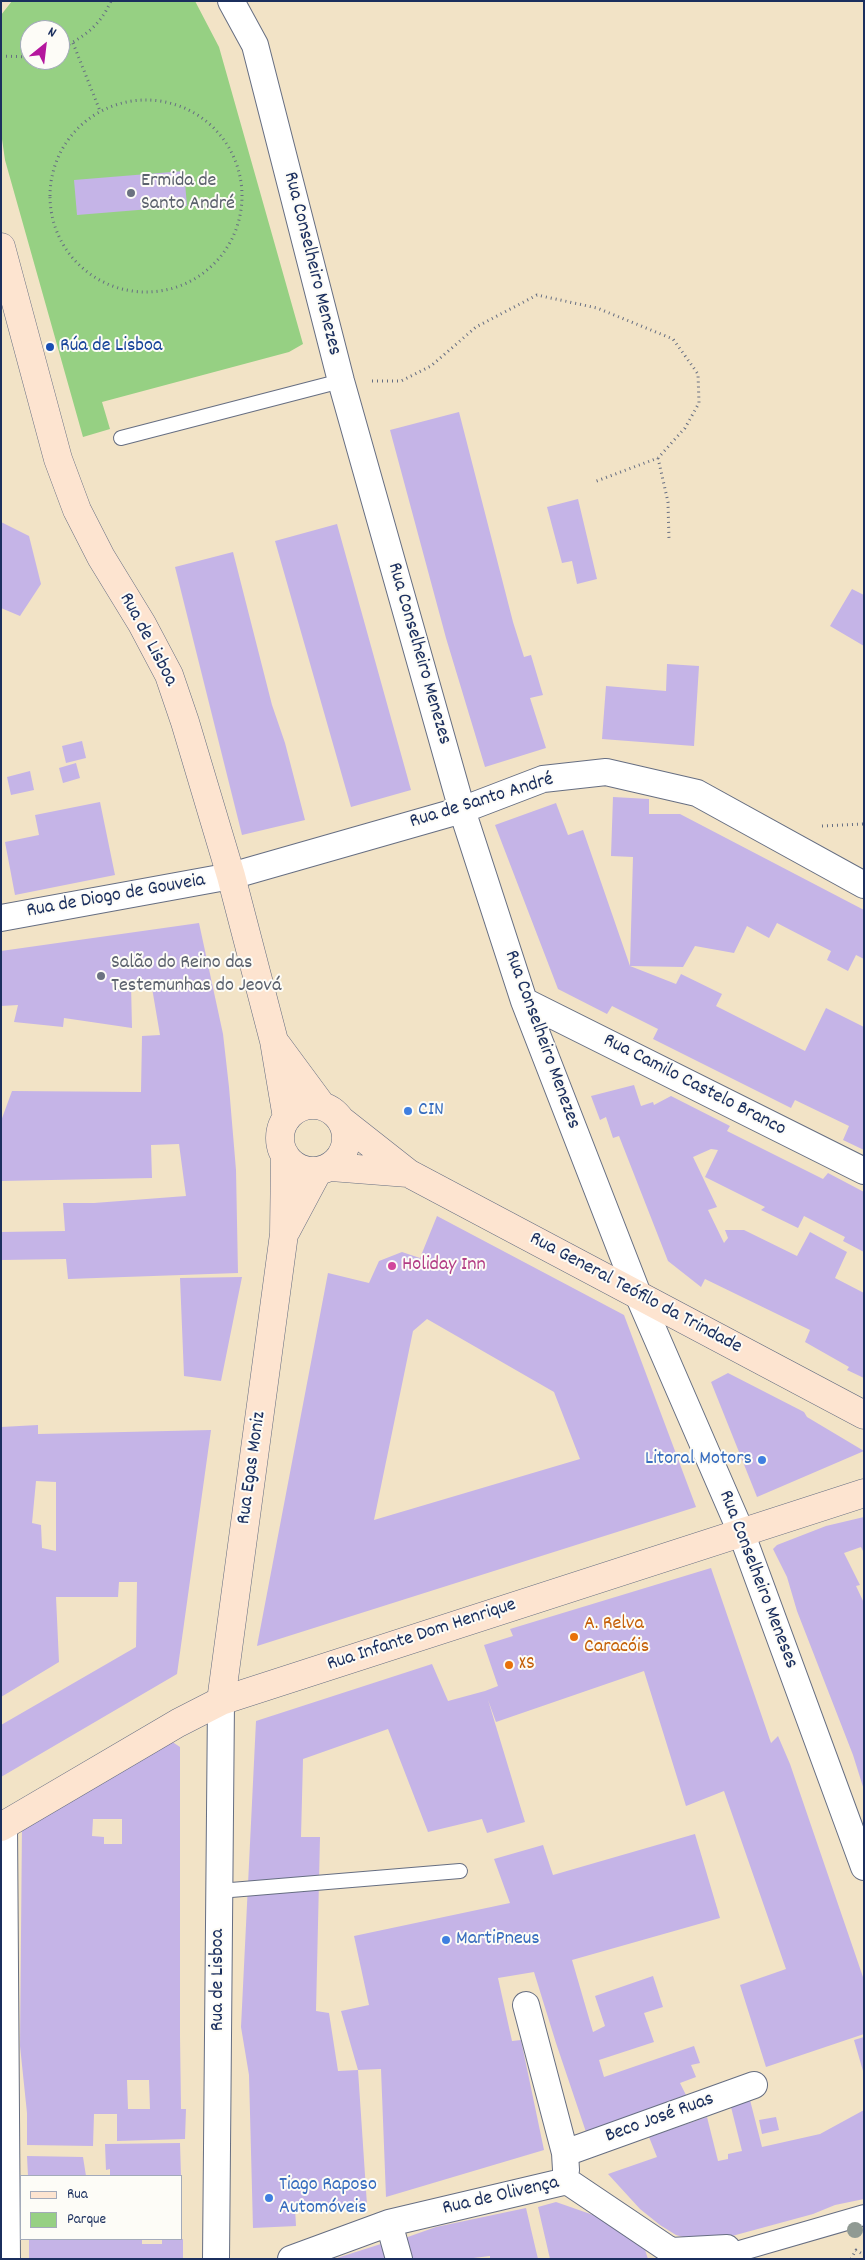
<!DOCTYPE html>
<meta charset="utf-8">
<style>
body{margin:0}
#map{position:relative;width:865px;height:2260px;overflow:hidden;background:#f2e3c6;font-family:Dekko,sans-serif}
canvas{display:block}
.frame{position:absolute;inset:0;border:2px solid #1b2f5e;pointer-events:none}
.legend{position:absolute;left:20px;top:2175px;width:162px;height:65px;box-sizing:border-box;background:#fdfcf7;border:1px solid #a3aaba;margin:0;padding:6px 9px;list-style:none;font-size:15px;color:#1b2f5e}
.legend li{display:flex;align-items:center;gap:10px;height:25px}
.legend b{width:25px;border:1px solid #a3aaba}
.north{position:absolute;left:20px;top:20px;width:50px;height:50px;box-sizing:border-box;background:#fdfcf7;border:1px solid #a3aaba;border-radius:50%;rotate:29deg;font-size:14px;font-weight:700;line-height:20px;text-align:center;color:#1b2f5e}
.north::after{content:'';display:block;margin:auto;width:18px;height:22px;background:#b5179e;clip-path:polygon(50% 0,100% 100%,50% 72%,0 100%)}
</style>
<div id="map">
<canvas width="865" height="2260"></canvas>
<div class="frame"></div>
<ul class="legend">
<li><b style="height:6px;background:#fde4d0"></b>Rua</li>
<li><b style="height:14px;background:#96d083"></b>Parque</li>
</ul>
<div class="north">N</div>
</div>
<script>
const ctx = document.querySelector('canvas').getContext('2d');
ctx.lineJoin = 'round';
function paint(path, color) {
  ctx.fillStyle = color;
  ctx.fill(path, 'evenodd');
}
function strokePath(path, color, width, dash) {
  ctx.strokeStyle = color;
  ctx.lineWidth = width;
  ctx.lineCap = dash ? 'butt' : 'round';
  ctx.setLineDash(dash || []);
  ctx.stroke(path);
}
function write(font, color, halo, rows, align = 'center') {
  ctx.font = font + ' Dekko,sans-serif';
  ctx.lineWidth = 4;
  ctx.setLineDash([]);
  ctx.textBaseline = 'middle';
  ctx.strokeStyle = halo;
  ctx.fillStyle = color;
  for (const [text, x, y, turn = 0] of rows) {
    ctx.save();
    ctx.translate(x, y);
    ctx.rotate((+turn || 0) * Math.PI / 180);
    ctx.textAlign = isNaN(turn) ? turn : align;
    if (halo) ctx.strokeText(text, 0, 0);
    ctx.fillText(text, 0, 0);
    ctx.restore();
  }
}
paint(new Path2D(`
 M12,1H195L219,47L303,344L289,352L102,402L110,429L83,437L5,160L1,132V15ZM30,30H60V60H30Z`), '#96d083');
paint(new Path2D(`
 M184,171L187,206L77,215L74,180Z
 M459,412L513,622L524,657L531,655L543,695L530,698L546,748L485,767L446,638L390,430Z
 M578,499L597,579L577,584L572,561L562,563L547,507Z
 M1,522L29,536L41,584L20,616L1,608Z
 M337,524L411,790L351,807L275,541Z
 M233,552L272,705L285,743L305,820L242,835L175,567Z
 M852,589L864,595V646L830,626Z
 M667,664L699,666L694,746L602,739L606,686L666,691Z
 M82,741L86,758L66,763L62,746Z
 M76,763L80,778L63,783L59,768Z
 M30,771L34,790L11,795L7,777Z
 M613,797L649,799V814H680L864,910V959L856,955L848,971L827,960L831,951L777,923L769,938L747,926L734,953L695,946L683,967L630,966L676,984L681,974L722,994L716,1006L805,1051L826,1008L864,1027V1150L843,1140L849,1126L795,1100L791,1108L653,1039L658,1029L612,1006L607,1014L558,989L495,825L556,803L568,835L583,830L630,966L633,857L611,856Z
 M100,802L115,875L15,895L5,842L39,835L35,815Z
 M199,923L223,1034L229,1087L236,1170L238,1273L68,1279L66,1259L1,1260V1232L65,1231L63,1203H94L186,1196L179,1144L151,1145L152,1178L1,1181V1121L12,1091L141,1092L142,1036L160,1035L151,982L131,984L132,1028L64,1018L63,1027L14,1022L18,1005L1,1006V951Z
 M634,1085L641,1106L653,1102L654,1105L671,1096L730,1126L727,1131L823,1179L828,1173L864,1192V1252L843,1241L845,1237L804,1216L798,1228L761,1210L765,1207L705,1177L718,1150L711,1149L693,1157L717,1207L708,1210L724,1243L728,1238L725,1230H744L797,1256L810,1232L847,1252L835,1278L864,1293V1378L847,1370L849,1367L805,1342L810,1330L705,1279L701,1287L668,1261L619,1136L613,1138L606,1117L600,1120L591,1096Z
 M437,1216L624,1315L696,1507L257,1646L328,1273L369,1283L379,1261L402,1252L420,1258ZM427,1319L554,1392L580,1459L374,1520L413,1331Z
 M242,1277L221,1381L184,1376L180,1278Z
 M728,1373L804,1412L807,1417L864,1451L757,1497L711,1382Z
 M38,1425V1434L211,1430L177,1674L1,1777V1725L136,1647L137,1582H119L118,1597H56L59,1662L1,1697V1427ZM36,1481L56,1482V1551L42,1548L41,1525L32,1523Z
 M864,1517V1553L861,1547L844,1553L860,1585L856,1586L864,1603V1790L853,1755L797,1611L787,1577L773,1549L777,1545L826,1526Z
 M711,1568L771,1743L778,1736L790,1764L864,1980V2034L766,2067L740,1985L786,1969L724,1791L686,1806L644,1671L496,1722L488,1700L525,1822L487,1833L482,1819L428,1832L388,1729L303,1759L301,1837H320L316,2011L329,2013L338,2071L358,2070L367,2205L295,2208L296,2226L253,2228L249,2075L241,2027L256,1721L432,1664L448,1701L485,1691L498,1686L484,1645L513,1636L510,1629Z
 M171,1741L180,1747V2036L181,2109H186L185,2139L117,2141V2114H94L93,2146L27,2145V2113L20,2046L22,1824ZM93,1819H122V1844H104V1837L92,1836ZM127,2080H149L150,2109H128Z
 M695,1834L720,1918L572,1960L593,2032L605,2026L595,1996L653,1976L663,2007L644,2013L654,2042L599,2060L604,2077L694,2046L700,2063L691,2065L696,2077L680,2083L686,2095L586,2132L556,2043L534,1972L498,1978L512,2041L521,2040L544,2150L386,2197L381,2069L358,2070L341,2011L369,2005L354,1936L510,1903L494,1859L543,1845L553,1875Z
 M864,2037V2071H863L854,2040Z
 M750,2100L762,2147L820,2134L864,2110V2199L835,2205L813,2214L721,2239L697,2241L676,2235L660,2225L640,2209L608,2174L657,2157L649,2137L707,2117L718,2161L728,2159V2154L742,2151L731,2107Z
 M776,2117L779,2130L762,2134L759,2120Z
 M180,2143L181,2176H110V2169L106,2170L105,2144Z
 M27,2156L83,2157L86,2176H28Z
 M556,2202L639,2231L648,2259H550L538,2207Z
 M526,2208L538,2259H490V2256L465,2259H407L402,2239L436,2227Z
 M29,2239H142V2244H162V2239H183V2259H29Z
 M384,2243L390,2259H337V2258Z`), '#c5b4e7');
const service = new Path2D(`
 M121,438L341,381
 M219,1891L460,1871`);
const pedestrian = new Path2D(`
 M729,2254L864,2215`);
const minor = new Path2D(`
 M231,1L255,45L341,381L462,810L524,1001L639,1297L741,1532L864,1867
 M1,918L231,876L462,810L543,779L606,772L697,793L864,885
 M524,1001L864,1171
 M4,1824L7,2259
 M526,2005L565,2153L566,2170
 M565,2153L754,2085
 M389,2223L399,2259
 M216,2259L221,1701
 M291,2259L389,2223L567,2181L671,2251L727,2248L731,2259`);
const secondary = new Path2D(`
 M1,247L58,459L77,510L101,557L142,624L169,675L185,722L231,876L274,1041L287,1118
 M277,1045L322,1106
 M280 1138a33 33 0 1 1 66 0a33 33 0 1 1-66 0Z
 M342,1121L408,1173L864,1415
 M331,1167L408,1173
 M286,1231L318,1171
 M221,1701L284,1234L285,1155
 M1,1827L178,1723L221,1701L864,1493`);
strokePath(service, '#666e82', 16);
strokePath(pedestrian, '#666e82', 22);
strokePath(minor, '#666e82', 28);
strokePath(secondary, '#666e82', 29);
strokePath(new Path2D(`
 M73,43L100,111
 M60,49C84,37 100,26 111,1
 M1,56L30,57
 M50 196a96 96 0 1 1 192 0a96 96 0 1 1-192 0Z
 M372,381H401L431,366L476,327L537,295L597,308L673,339L698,374L699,403L685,428L658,458L594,482
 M658,458L668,502L669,540
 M822,826L864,824
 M851,2259L856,2250L864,2255`), '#666e82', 3, [1, 4]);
strokePath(service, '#fff', 14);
strokePath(pedestrian, '#fff', 20);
strokePath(minor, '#fff', 26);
strokePath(secondary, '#fde4d0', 28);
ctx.fillStyle = '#909a93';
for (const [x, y] of [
 [855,2230]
]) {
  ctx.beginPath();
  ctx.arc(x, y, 8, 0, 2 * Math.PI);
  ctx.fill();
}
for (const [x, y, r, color] of [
 [131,193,5,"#6b7280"],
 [50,347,5,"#1a4fb4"],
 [101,976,5,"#6b7280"],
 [408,1111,5,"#3f7fe0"],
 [392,1266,5,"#d1479c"],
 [762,1460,5,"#3f7fe0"],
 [574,1637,5,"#e8710a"],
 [509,1665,5,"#e8710a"],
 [446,1940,5,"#3f7fe0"],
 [269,2198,5,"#3f7fe0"]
]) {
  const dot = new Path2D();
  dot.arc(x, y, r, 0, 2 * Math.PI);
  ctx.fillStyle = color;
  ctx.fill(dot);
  strokePath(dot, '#fdfcf7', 2);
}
write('20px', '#5b616d', '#fdfcf7', [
 ["Ermida de",141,182],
 ["Santo André",141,205],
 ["Salão do Reino das",111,964],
 ["Testemunhas do Jeová",111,987]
], 'left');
write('20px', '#1b2f5e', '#fdfcf7', [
 ["Rua Conselheiro Menezes",311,264,76],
 ["Rua de Lisboa",147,640,62],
 ["Rua Conselheiro Menezes",418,654,74],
 ["Rua de Santo André",482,802,-17],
 ["Rua de Diogo de Gouveia",116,897,-10],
 ["Rua Conselheiro Menezes",541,1040,70],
 ["Rua Camilo Castelo Branco",694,1086,27],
 ["Rua General Teófilo da Trindade",635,1294,28],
 ["Rua Egas Moniz",253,1468,-82],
 ["Rua Conselheiro Meneses",757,1580,69],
 ["Rua Infante Dom Henrique",422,1636,-18],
 ["Rua de Lisboa",219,1980,-90],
 ["Beco José Ruas",660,2119,-20],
 ["Rua de Olivença",501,2197,-13]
]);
write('20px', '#164399', '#fdfcf7', [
 ["Rúa de Lisboa",60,347]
], 'left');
write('20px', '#366cbe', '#fdfcf7', [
 ["CIN",418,1111],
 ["Litoral Motors",752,1460,"right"],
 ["MartiPneus",456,1940],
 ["Tiago Raposo",279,2186],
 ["Automóveis",279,2209]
], 'left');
write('20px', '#b23c85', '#fdfcf7', [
 ["Holiday Inn",402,1266]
], 'left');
write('20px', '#c56008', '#fdfcf7', [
 ["A. Relva",584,1625],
 ["Caracóis",584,1648],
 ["XS",519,1665]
], 'left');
</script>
